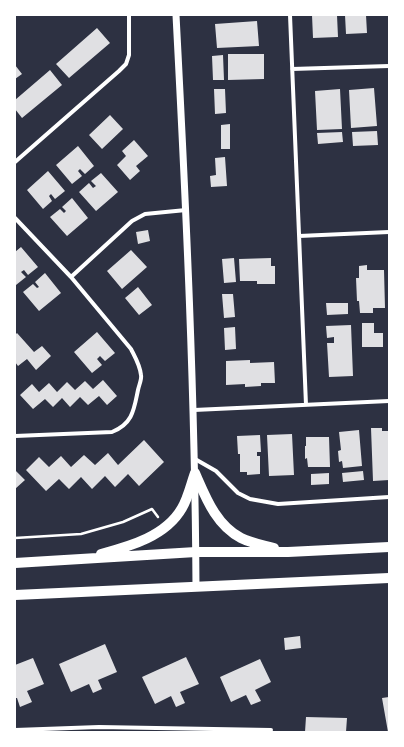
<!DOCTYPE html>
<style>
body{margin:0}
#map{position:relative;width:404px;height:747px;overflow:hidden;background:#2d3142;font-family:Ubuntu,sans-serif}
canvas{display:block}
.frame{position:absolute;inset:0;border:16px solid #fff;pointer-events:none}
</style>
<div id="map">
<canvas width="404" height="747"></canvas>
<div class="frame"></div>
</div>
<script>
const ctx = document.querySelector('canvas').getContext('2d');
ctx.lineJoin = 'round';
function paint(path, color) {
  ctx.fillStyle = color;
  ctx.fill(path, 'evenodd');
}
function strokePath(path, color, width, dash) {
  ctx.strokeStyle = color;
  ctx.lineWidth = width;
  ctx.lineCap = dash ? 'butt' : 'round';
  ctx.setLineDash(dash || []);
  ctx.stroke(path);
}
paint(new Path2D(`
 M312,15H337L338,37L313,38Z
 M345,15H366L367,33L346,34Z
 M257,21L259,46L217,48L215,24Z
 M97,28L110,43L69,78L56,64Z
 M228,54H264V79L228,80Z
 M223,55L224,80H213L212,56Z
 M15,65L22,74L15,79Z
 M50,70L62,85L22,118L15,109V100Z
 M374,88L377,126L351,128L349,90Z
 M214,89H225L226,113L215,114Z
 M340,89L342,129L317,130L315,91Z
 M110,115L123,129L102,149L89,135Z
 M230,124V149H221V125Z
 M377,131L378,145L353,146L352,132Z
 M342,132L343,142L318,144L317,133Z
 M134,140L148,156L136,166L140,171L130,180L117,165L126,156L122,151Z
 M78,146L94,166L85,174L80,169L78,171L82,176L72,184L56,165Z
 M225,157L227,186L211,187L210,176L216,175L215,158Z
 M48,171L65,191L55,199L51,194L49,196L52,201L43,209L27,190Z
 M101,173L118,192L96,211L79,192L89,183L93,188L96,186L91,181Z
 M72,198L88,218L67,236L50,217L60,209L64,213L66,211L62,207Z
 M148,230L150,241L138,244L136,232Z
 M21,247L38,267L28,275L24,270L21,272L26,277L16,285L15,252Z
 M131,250L147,267L122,289L107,271Z
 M234,258L236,282L224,283L222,259Z
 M271,258V266H275V284H257V281H240L239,259Z
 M367,265V270H384L385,308H373V313H360L359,301H357L356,278H359V266Z
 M45,273L61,293L39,311L23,292L33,284L37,288L39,287L35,282Z
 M138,287L152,305L139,315L125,298Z
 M222,294H233L235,317L224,318Z
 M326,303H348V314L327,315Z
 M362,323H374V333H383V347H362Z
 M351,325L353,376L329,377L327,343H334V337L327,338L326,326Z
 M235,327L236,349L225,350L224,328Z
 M97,332L115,353L105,361L100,356L97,359L102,365L92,373L74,352Z
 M17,333L34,352L42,346L51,356L36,370L27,359L18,366L15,362V335Z
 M250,360V363L274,362L275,383H261V386L245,387V384L226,385V361Z
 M103,380L117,396L107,405L99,396L88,405L80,397L70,407L62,398L53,407L45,399L33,409L20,395L32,384L39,392L49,383L57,392L67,382L75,390L85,381L93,389Z
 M371,428H382V431H389V480L373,481Z
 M359,430L362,466L343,468L342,461L339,462L338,451L341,450L339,432Z
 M292,434L294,475L269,476L267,435Z
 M260,435L261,452H257V456H260V474L247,475V472H240V454H238L237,436Z
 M306,437H329L330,467H308L307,458L305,459V446H306Z
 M144,440L164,462L139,486L128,474L115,487L105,476L92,489L81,477L69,489L59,479L46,491L26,470L39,457L49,467L61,456L71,467L84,455L95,465L108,453L118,465Z
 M15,470L25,480L15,489Z
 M363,471L364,480L343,482L342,473Z
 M329,473V484L311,485V474Z
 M300,636L301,648L285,650L284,638Z
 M105,644L117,672L98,680L102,689L93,693L89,684L71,692L59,664Z
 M186,657L199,684L180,692L185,703L176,707L171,696L155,704L142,677Z
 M33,658L44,684L27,691L32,702L20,707L17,698H15V665Z
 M260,659L271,682L255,690L261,701L251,705L246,695L231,702L220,677Z
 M389,697V732H388L382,698Z
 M306,717L347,718L346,732H305Z`), '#e0e0e3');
strokePath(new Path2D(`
 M15,538L81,534L123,522L152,509L158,517`), '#fff', 2.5);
strokePath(new Path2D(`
 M290,15L306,405
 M292,69L389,66
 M15,162L119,71L126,64L129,55V15
 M15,218L71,277L131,349C135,357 140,365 141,375C142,379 139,385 138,390C134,409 133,424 112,432L15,436
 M299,236L389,232
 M71,277L132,221L145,214L186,210
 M194,410L389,401
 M195,459L216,471L238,493L250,499L278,504L389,497
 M15,730L99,727L271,730`), '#fff', 4);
strokePath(new Path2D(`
 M176,15C186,206 195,396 196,587`), '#fff', 7);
strokePath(new Path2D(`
 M195,473C206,498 216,525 241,538C251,543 263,545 274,548
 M101,554C131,546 166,536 182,508C188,498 191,484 195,473
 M15,563L196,552H288L389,547
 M15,595L389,578`), '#fff', 10);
</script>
